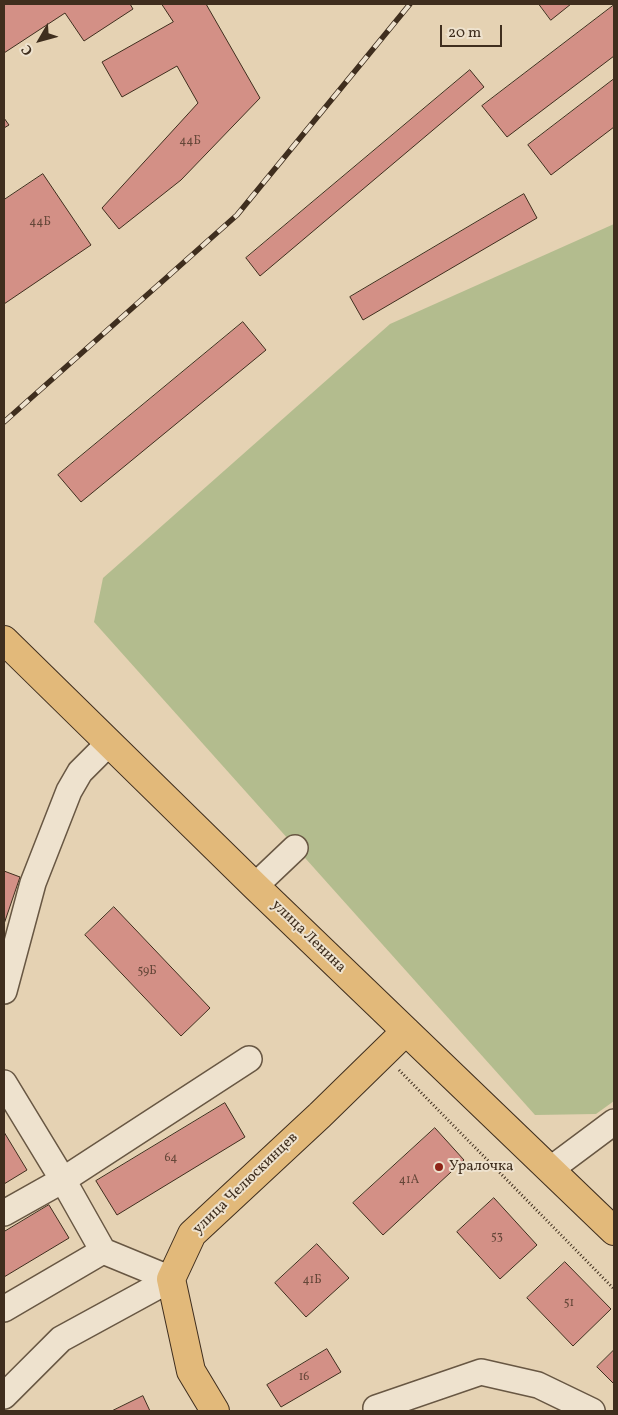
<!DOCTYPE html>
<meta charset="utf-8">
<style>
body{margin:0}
#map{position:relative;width:618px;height:1415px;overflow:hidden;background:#e5d2b3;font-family:Vollkorn,serif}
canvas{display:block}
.frame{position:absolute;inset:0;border:5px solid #3f2e1e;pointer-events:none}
.north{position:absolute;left:15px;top:15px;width:50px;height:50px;-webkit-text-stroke:4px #eee2ce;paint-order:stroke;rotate:232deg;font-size:14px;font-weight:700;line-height:20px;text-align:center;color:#3f2e1e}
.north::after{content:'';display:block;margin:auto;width:18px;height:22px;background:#3f2e1e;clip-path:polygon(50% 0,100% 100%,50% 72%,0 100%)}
.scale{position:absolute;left:440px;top:25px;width:62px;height:22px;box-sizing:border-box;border:2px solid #3f2e1e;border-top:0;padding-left:6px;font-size:15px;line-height:18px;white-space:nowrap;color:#3f2e1e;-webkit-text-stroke:4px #eee2ce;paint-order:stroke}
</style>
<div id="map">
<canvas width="618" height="1415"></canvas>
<div class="frame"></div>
<div class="north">С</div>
<div class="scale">20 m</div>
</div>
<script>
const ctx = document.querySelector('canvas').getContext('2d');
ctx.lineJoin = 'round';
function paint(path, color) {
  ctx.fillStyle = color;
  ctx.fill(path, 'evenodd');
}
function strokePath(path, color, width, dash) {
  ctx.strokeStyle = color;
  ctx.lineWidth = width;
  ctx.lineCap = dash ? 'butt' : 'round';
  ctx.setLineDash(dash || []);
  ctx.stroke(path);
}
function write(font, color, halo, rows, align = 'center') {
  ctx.font = font + ' Vollkorn,serif';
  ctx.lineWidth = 4;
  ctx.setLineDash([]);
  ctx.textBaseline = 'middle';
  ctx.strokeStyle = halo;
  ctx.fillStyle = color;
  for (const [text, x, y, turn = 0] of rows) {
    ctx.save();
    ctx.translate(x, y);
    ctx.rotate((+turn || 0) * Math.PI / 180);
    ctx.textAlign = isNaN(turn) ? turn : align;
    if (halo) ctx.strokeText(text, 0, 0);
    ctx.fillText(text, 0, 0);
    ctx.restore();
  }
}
paint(new Path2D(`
 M614,224V1101L596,1114L535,1115L94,622L103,578L390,324Z`), '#b3bc8e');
const building = new Path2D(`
 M4,4H130L133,9L84,41L65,13L4,53Z
 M162,4H206L260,98L181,180L119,229L102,208L198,103L177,66L122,97L102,62L173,22Z
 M539,4H571L551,20Z
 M614,5V56L507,137L482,106Z
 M470,70L484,87L260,276L246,258Z
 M614,79V127L551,175L528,145Z
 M4,118L9,125L4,128Z
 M43,174L91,245L4,304V200Z
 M524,194L537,218L363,320L350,297Z
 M243,322L266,350L81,502L58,475Z
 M4,871L20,877L4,924Z
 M114,907L210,1008L181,1036L85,935Z
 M225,1103L245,1137L117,1215L96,1181Z
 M435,1128L464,1160L383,1235L353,1203Z
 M4,1132L27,1170L4,1184Z
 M494,1198L537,1245L500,1279L457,1232Z
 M49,1205L69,1238L4,1277V1232Z
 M317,1244L349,1278L306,1317L275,1283Z
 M565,1262L611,1309L573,1346L527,1298Z
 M327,1349L341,1372L281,1407L267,1385Z
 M614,1350V1384L597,1367Z
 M143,1396L150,1411H112Z`);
paint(building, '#d39086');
strokePath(building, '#3f2e1e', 1);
const minor = new Path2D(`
 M255,886L295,848
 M4,991L33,883L69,791L80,772L109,743
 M4,1083L63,1180L103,1251
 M551,1169L614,1122
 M4,1213L63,1180L249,1059
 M4,1309L103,1251L171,1279
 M4,1396L61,1339L171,1279
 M376,1408L481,1372L538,1385L592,1411`);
const major = new Path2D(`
 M4,640L255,886L614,1231
 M215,1411L191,1371L171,1279L192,1234L320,1115L406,1031`);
strokePath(minor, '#685743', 28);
strokePath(major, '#3f2e1e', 30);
strokePath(new Path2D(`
 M399,1070L614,1289`), '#3f2e1e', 3, [1, 2.5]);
strokePath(minor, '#eee2ce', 25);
strokePath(major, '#e2b97a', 28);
const rail = new Path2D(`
 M4,422L237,215L410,4`);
strokePath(rail, '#3f2e1e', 5.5);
strokePath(rail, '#eee2ce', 4, [11]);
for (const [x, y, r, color] of [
 [439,1167,5,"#8f2418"]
]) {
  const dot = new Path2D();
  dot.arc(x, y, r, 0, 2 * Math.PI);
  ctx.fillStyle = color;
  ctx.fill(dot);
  strokePath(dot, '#eee2ce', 2);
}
write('12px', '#644638', null, [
 ["44Б",190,142],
 ["44Б",40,223],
 ["59Б",147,972],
 ["64",171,1159],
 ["41А",409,1181],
 ["53",497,1238],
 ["41Б",312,1281],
 ["51",569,1304],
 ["16",304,1378]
]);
write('15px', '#3f2e1e', '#eee2ce', [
 ["улица Ленина",308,937,44],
 ["улица Челюскинцев",246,1184,-44]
]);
write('15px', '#3f2e1e', '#eee2ce', [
 ["Уралочка",449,1167]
], 'left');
</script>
